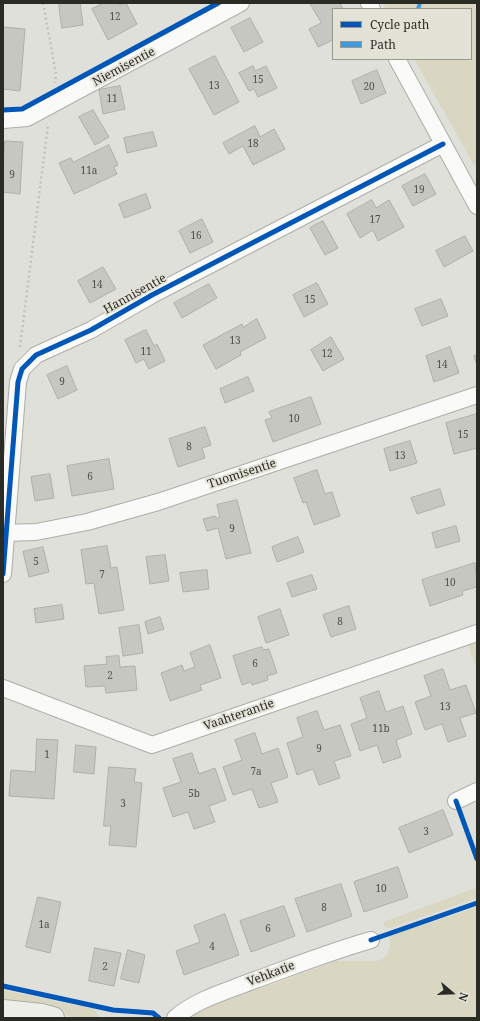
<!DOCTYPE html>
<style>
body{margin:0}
#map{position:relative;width:480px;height:1021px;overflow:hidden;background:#e0e0da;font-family:"Noto Serif",serif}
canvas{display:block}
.frame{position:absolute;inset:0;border:4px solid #2b2b26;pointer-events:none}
.legend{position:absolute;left:332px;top:8px;width:140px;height:52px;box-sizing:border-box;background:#e3e2d7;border:1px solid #999990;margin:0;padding:5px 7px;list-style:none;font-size:12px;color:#2b2b26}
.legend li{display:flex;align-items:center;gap:8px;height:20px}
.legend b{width:20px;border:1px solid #999990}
.north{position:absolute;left:432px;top:973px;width:40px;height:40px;-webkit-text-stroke:3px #e3e2d7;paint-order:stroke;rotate:109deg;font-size:11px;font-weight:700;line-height:16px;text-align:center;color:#2b2b26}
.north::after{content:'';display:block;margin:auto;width:14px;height:18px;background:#2b2b26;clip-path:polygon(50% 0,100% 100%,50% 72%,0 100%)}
</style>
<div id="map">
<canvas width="480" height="1021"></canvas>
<div class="frame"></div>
<ul class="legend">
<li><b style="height:5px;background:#0057b8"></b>Cycle path</li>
<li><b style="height:5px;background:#3d9ce0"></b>Path</li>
</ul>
<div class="north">N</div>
</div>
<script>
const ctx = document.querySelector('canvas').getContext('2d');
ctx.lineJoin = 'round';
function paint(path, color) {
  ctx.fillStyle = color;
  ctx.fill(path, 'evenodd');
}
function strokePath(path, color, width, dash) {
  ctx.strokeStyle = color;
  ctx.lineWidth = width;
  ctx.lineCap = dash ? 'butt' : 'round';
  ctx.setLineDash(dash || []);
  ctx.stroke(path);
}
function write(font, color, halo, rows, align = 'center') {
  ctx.font = font + ' "Noto Serif",serif';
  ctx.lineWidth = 4;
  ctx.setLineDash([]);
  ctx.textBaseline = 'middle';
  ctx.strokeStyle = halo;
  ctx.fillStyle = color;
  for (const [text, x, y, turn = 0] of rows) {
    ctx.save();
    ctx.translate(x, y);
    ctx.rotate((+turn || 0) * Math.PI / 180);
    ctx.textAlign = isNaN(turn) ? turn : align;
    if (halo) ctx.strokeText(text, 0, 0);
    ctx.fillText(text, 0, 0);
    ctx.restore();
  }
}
paint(new Path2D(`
 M383,3H477V170L414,59H471V9H386Z
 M477,642V670L468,645Z
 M476,888L477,898L390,928H386L383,922Z
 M477,907V1018H189L214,1005L336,961H377L386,956L390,947L389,936Z
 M3,990L94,1009L100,1018H76L12,1001L3,999Z`), '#d9d7c1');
const building = new Path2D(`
 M59,3H80L83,25L62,28Z
 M104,3H118L119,5L126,3L137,24L108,40L92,9Z
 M310,3H340L343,9H333V40L318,47L309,29L321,23Z
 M250,18L263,42L244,52L231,28Z
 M3,27L25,29L20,91L3,89Z
 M215,56L239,102L214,115L189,69Z
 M253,66L255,71L266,66L277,88L258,97L254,89L249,91L239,73Z
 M377,70L386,93L361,104L352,81Z
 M120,86L125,109L103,114L99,90Z
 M93,110L109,137L95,145L79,117Z
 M255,126L260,137L274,129L285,149L253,165L243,146L229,154L223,143Z
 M153,132L157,146L127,153L124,138Z
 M5,141L23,142L20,194L3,192Z
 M109,145L118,165L114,167L117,174L74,194L59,163L71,158L73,162Z
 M425,174L436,194L413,206L402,186Z
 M146,194L151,208L124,218L119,204Z
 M372,200L376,208L389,200L404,227L378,241L373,230L360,238L347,214Z
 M202,219L213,242L190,253L179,231Z
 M323,221L338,248L325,255L310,228Z
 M465,236L473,251L444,267L436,251Z
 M103,267L116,289L90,303L78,281Z
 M317,283L328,304L304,317L293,295Z
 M209,284L217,298L182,318L174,303Z
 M441,299L448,316L422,326L415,309Z
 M257,319L266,338L240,352L241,355L216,369L203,345L242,324L243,327Z
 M146,330L154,346L157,344L165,361L149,369L144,359L136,363L125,340Z
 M331,337L344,359L323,371L311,350Z
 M450,347L459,373L434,382L426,356Z
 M477,355V365L474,356Z
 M67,366L77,390L58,399L47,375Z
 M248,377L254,391L225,403L220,389Z
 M311,397L321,424L273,442L265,420L272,418L269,412Z
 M477,414V448L454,454L446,423Z
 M205,427L211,445L202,448L205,458L178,467L169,439Z
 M410,441L417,463L390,471L384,449Z
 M109,459L114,489L72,496L67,466Z
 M317,470L325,494L332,492L340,516L314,525L306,502L303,503L294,478Z
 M50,474L54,498L35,501L31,477Z
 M440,489L445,505L417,514L411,498Z
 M237,500L251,553L226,559L218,528L207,531L203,519L215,516L216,518L220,517L217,505Z
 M456,526L460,541L436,548L432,533Z
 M298,537L304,552L277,562L272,547Z
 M107,546L111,568L117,567L124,610L99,614L94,583L86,584L81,550Z
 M43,547L49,572L29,577L23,552Z
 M165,555L169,581L150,584L146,557Z
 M475,563L477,587L462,591L463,595L430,606L422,580Z
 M207,570L209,589L183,592L180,573Z
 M312,575L317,589L292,597L287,583Z
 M62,605L64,619L36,623L34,609Z
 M349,606L356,629L331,637L323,615Z
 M280,609L289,635L266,643L258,617Z
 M160,617L164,629L148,634L145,622Z
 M139,625L143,653L123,656L119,628Z
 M210,645L221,678L200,685L202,690L170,701L161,673L182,665L184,671L195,667L190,653Z
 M262,647L263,650L269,649L277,673L267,676L268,680L252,685L251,682L242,685L233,656Z
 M119,656L120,667L135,666L137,690L106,693L105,686L86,687L84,666L107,664L106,657Z
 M443,669L450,690L466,685L476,713L460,718L466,736L448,742L442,724L425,730L415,702L431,696L424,676Z
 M379,691L386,712L403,706L412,734L396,740L401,757L383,763L377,745L360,751L351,724L367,718L360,698Z
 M317,711L324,730L340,725L351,756L334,761L340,778L319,785L313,769L297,775L287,743L303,737L297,718Z
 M255,733L262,754L278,748L288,777L271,783L278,802L259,808L252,789L233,795L223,767L242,760L235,740Z
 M37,739L58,740L54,799L9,796L11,770L35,772Z
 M76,745L96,747L94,774L74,772Z
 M192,753L199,774L215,768L226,800L209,806L215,822L194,829L188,812L173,817L163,788L181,782L173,759Z
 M109,767L136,769L134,782L142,783L136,847L109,845L111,826H104Z
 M443,810L453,835L409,853L399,828Z
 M398,867L408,897L364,912L354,882Z
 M341,884L352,916L307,932L295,899Z
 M38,897L61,902L50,953L26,947Z
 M284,906L295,936L251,952L240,921Z
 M225,914L239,955L184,975L176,951L200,942L194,926Z
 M95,948L121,953L114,986L89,981Z
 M128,950L145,955L139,983L121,979Z`);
paint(building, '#c7c7c2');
strokePath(building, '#aeaeaa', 1);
const street = new Path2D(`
 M369,3L372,9
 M397,59L477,206
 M3,120L27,118L241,3
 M3,533L36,532L87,522L158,502L477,395
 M3,574L18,382L22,369L36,355L91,330L152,295L443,144
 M3,688L152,745L477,633
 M456,801L477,791
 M175,1018C197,999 227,991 255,980C294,966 332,951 371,940`);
const secondary = new Path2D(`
 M3,1011L42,1015L53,1018`);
strokePath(street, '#adada9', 18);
strokePath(secondary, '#adada9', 24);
strokePath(new Path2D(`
 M43,3L56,74L55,83
 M20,347L48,125`), '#c0c0be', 2.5, [2, 3]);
strokePath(street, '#fafaf9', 16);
strokePath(secondary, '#eeeee9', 22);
strokePath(new Path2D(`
 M418,9L420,3`), '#3d9ce0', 4, [8, 4]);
strokePath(new Path2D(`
 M3,110L22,109L218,3
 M3,574L18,382L22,369L36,355L91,330L152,295L443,144
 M456,801L477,859
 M371,940L477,903
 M3,986L113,1010L153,1013L159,1018`), '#0057b8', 5);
write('10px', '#52524d', null, [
 ["12",115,17],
 ["15",258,80],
 ["13",214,86],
 ["20",369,87],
 ["11",112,99],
 ["18",253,144],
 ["11a",89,171],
 ["9",12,175],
 ["19",419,190],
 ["17",375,220],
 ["16",196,236],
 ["14",97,285],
 ["15",310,300],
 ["13",235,341],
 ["11",146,352],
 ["12",327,354],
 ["14",442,365],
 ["9",62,382],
 ["10",294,419],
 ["15",463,435],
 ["8",189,447],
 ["13",400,456],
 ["6",90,477],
 ["9",232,529],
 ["5",36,562],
 ["7",102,575],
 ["10",450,583],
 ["8",340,622],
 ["6",255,664],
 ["2",110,676],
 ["13",445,707],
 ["11b",381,729],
 ["9",319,749],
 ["1",47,755],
 ["7a",256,772],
 ["5b",194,794],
 ["3",123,804],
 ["3",426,832],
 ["10",381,889],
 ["8",324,908],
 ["1a",44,925],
 ["6",268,929],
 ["4",212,947],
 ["2",105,967]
]);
write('12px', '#2b2b26', '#e3e2d7', [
 ["Niemisentie",124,67,-28],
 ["Hannisentie",135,294,-29],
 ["Tuomisentie",242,474,-18],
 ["Vaahterantie",239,715,-19],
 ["Vehkatie",271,974,-21]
]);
</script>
